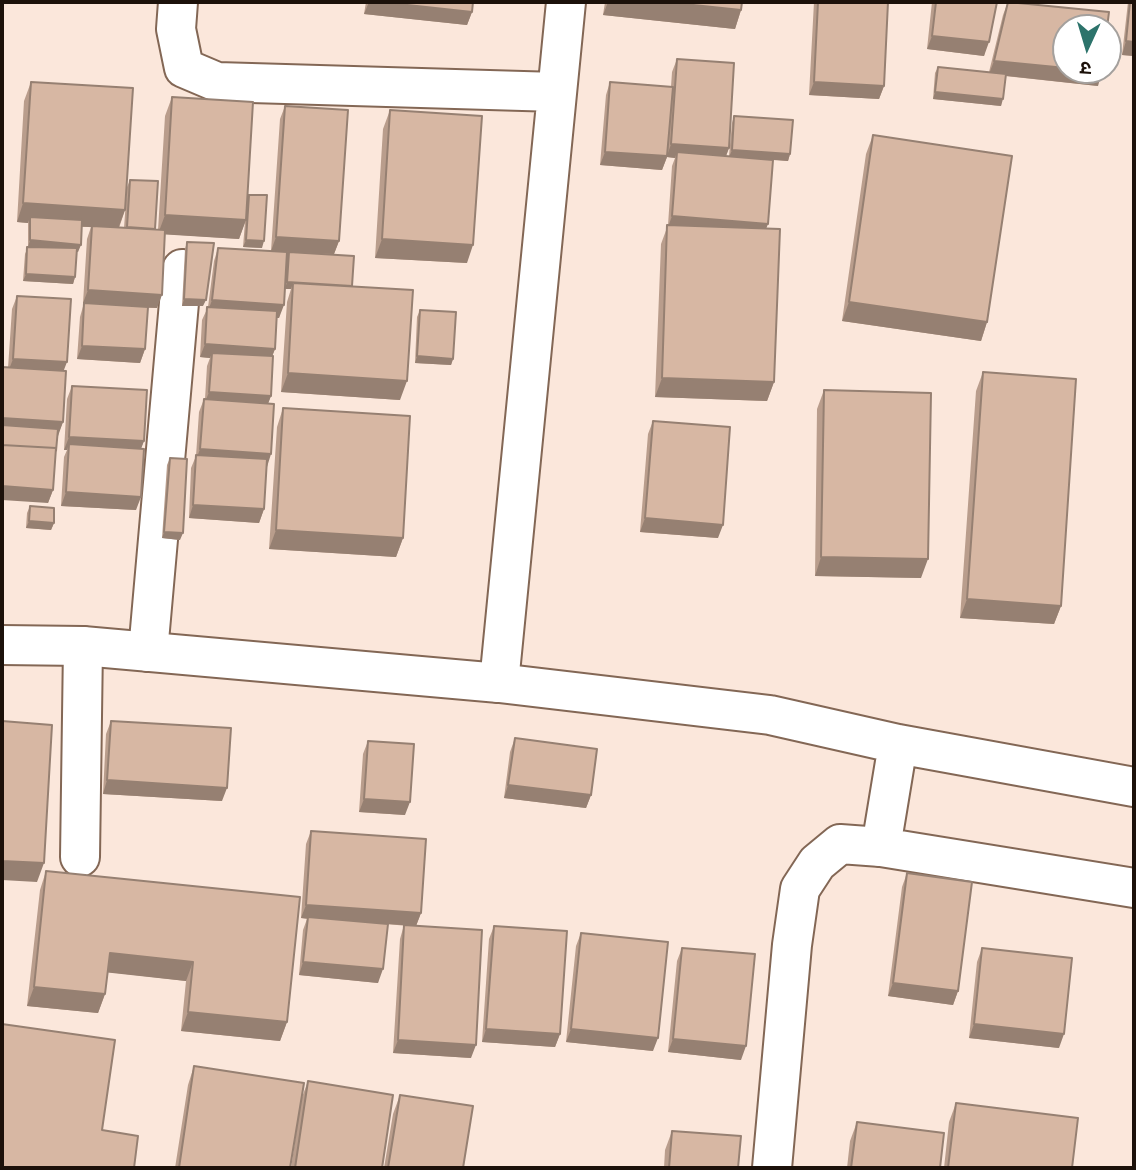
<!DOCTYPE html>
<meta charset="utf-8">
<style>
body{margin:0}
#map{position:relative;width:1136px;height:1170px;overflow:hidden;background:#fbe7db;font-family:"Roboto Condensed","Noto Sans Devanagari",sans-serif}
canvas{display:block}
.frame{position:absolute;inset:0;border:4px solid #1c110a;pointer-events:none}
.north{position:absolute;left:1052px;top:14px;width:70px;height:70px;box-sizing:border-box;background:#fff;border:2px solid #a4a09d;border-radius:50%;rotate:184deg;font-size:19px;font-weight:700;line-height:28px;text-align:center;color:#1c110a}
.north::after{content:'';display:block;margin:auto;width:24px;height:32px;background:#2c736b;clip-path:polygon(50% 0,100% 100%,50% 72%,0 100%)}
</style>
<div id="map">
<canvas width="1136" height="1170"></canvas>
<div class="frame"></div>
<div class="north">उ</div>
</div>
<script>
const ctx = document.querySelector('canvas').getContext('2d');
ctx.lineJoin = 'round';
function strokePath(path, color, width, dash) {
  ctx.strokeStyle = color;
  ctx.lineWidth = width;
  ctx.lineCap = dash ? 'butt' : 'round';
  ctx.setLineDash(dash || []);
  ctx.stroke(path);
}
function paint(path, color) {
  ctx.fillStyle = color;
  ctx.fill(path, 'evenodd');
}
const minor = new Path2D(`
 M178,2L176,29L184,68L217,82L557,92
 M148,652L182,269
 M499,683L566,2
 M80,857L83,646
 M772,1168L792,945L800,889L817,863L840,844L881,847`);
const tertiary = new Path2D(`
 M2,645L83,646L499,683L770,715L898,744L1134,787
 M898,744L881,847L1134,888`);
strokePath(minor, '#836755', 42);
strokePath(tertiary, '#836755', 42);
strokePath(minor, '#fff', 38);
strokePath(tertiary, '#fff', 38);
paint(new Path2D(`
 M366,2H473L472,12L467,25L364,14Z
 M605,2H742L741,10L735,29L603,15Z
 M814,2H888L884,86L879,99L809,95Z
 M932,2H997L984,56L927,49Z
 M1008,2L1098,86L1005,76L1001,106L933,99L935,73L938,67L989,72L1003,15Z
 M1128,2H1134V56L1122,55Z
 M677,59L729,148L726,156H729L732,123L734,116L790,154L788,161L767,159L766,228L774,382L767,401L655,397L661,244L668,225L672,166L675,158L667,157L662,170L600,165L606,95L610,82L671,87L672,72Z
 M31,82L125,210L119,228H124L127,187L130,180L154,230H158L165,116L172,97L247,200L249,195L262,248L243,247L245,222L239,239L165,234L157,308H148L145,349L140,363L77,359L80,317L84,303L88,304L83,303L87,239L91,227H82L78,252H77L75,277L73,284L23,281L25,254L28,247V223L17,222L24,101Z
 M285,106L339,241L334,254L351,287L400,400L281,392L287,302L291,289H285L279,318H276L275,349L272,356L271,396L268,403L264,509L259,523L189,518L191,468L196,456L199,412L204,399H205L207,366L210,358L200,357L202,320L208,307L214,261L218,248L287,258L289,252L271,251L280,119Z
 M390,110L467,263L375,258L383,129Z
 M873,135L987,322L981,341L842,321L866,154Z
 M187,242L203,306H182L185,249Z
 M17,296L64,371L63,422L57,436L53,490L48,503L8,368L12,309Z
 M420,310L453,359L451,365L415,363L417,317Z
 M983,372L1061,606L1054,624L960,618L976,391Z
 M72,386L144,441L141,448L136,510L61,506L64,457L67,450H64L67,399Z
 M824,390L921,578L815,576L817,409Z
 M283,408L403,538L396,557L269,549L277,427Z
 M653,421L718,538L640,532L648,434Z
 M170,458L180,540L162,538L167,465Z
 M30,506L54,523L51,530L26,528L27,513Z
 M111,721L222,801L103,794L106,734Z
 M515,738L591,795L586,808L504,798L510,752Z
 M368,741L405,815L359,812L363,754Z
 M311,831L421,913L416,926L471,1058L393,1053L400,939L404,925L408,926L386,924L378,983L299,975L303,930L307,919L301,918L306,844Z
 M46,871L287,1022L280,1041L181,1031L186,981L108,972L105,994L98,1013L27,1006L40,890Z
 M907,873L958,991L953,1005L888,996L902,887Z
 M494,926L560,1034L555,1047L482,1042L489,939Z
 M581,933L653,1051L566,1042L576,946Z
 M682,948L741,1060L668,1052L677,961Z
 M982,948L1059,1048L969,1038L977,962Z
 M194,1066L290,1168H175L188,1085Z
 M308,1081L382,1168H291L301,1100Z
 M400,1095L463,1168H384L393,1114Z
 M956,1103L1072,1168H944L949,1122Z
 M857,1122L940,1168H847L850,1141Z
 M672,1131L738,1168H664L665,1150Z`), '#b99d8c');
paint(new Path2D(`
 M369,2H380L472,12L467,25L364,14Z
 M608,2H665L741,10L735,29L603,15Z
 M932,36L989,42L984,56L927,49Z
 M1126,41L1134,42V56L1122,55Z
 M994,61L1066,68V70H1081L1102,72L1098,86L989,74Z
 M814,82L884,86L879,99L809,95Z
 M935,92L1003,99L1001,106L933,99Z
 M671,144L729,148L724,161L677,152L675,158L667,157L662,170L600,165L605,152L667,156Z
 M732,150L790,154L788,161L729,157Z
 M23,203L125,210L118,229L30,223V217L28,223L17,222Z
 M165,215L246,220L239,239L158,234Z
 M672,216L768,224L763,237L667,230Z
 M276,237L339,241L334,254L271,251Z
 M382,239L473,245L467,263L375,258Z
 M30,240L81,245L78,252L28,247Z
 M246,240L264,241L262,248L243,247Z
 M26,274L75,277L73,284L23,281Z
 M287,282L352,286L293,283L291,289H285Z
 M88,290L162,295L157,308L83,303Z
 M184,299L206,300L203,306H182Z
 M212,300L284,305L279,318L207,314Z
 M849,302L987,322L981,341L842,321Z
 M205,344L275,349L270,362L212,353L210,358L200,357Z
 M82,346L145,349L140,363L77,359Z
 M417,356L453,359L451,365L415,363Z
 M13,359L67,362L62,375L8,372Z
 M288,373L407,381L400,400L281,392Z
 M662,378L774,382L767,401L655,397Z
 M209,392L271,396L266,409L204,405Z
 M2,418L63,422L58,436L2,432Z
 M69,437L144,441L139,454L69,444L67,450H64Z
 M200,449L271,454L267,467L195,463Z
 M2,486L53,490L48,503L2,500Z
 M66,492L141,497L136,510L61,506Z
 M193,505L264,509L259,523L189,518Z
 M645,518L723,525L718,538L640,532Z
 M29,521L54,523L51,530L26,528Z
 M276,530L403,538L396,557L269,549Z
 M164,532L183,533L180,540L162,538Z
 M821,557L928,559L921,578L815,576Z
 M967,599L1061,606L1054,624L960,618Z
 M107,780L227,788L222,801L103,794Z
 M508,785L591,795L586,808L504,798Z
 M364,799L410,802L405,815L359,812Z
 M2,861L44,863L37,882L2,880Z
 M306,905L421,913L416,926L301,918Z
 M110,953L193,962L186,981L103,972Z
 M303,962L383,969L378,983L299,975Z
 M893,983L958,991L953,1005L888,996Z
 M34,987L105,994L98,1013L27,1006Z
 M188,1012L287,1022L280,1041L181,1031Z
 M974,1024L1064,1034L1059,1048L969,1038Z
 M486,1029L560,1034L555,1047L482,1042Z
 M571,1029L658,1038L653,1051L566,1042Z
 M673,1039L746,1046L741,1060L668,1052Z
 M398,1040L476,1045L471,1058L393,1053Z`), '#968072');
const building = new Path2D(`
 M380,2H473L472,12Z
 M665,2H742L741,10Z
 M818,2H888L884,86L814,82Z
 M936,2H997L989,42L932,36Z
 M1008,2L1109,12L1107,28H1066V68L994,61Z
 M1130,2H1134V42L1126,41Z
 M677,59L734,63L729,148L671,144Z
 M938,67L1006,74L1003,99L935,92Z
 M1081,70H1103L1102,72Z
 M31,82L133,88L125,210L23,203Z
 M610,82L673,87L667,156L605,152Z
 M172,97L253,102L246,220L165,215Z
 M285,106L348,110L339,241L276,237Z
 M390,110L482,116L473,245L382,239Z
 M734,116L793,120L790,154L732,150Z
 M873,135L1012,156L987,322L849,302Z
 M677,152L773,160L768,224L672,216Z
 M130,180L158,181L155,229L127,227Z
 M249,195H267L264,241L246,240Z
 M30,217L82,220L81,245L30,240Z
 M667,225L780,229L774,382L662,378Z
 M92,226L165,230L162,295L88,290Z
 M187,242L214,243L206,300L184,299Z
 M27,247L77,248L75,277L26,274Z
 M218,248L287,252L284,305L212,300Z
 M289,252L354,256L352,286L287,282Z
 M293,283L413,290L407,381L288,373Z
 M17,296L71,299L67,362L13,359Z
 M84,303L148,307L145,349L82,346Z
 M207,307L277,311L275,349L205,344Z
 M420,310L456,312L453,359L417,356Z
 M212,353L273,356L271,396L209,392Z
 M2,367L66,371L63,422L2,418Z
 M983,372L1076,379L1061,606L967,599Z
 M72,386L147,390L144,441L69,437Z
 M824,390L931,393L928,559L821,557Z
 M204,399L274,404L271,454L200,449Z
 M283,408L410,416L403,538L276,530Z
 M653,421L730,427L723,525L645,518Z
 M2,425L58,429L56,451V448L2,445Z
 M69,444L144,449L141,497L66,492Z
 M2,445L56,448L53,490L2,486Z
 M196,455L267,459L264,509L193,505Z
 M170,458L187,459L183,533L164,532Z
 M30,506L54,508V523L29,521Z
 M2,721L52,725L44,863L2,861Z
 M111,721L231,728L227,788L107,780Z
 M515,738L597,749L591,795L508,785Z
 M368,741L414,744L410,802L364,799Z
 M311,831L426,839L421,913L306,905Z
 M46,871L300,897L287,1022L188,1012L193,962L110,953L105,994L34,987Z
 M907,873L972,882L958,991L893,983Z
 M308,917L388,924L383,969L303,962Z
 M404,925L482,930L476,1045L398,1040Z
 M494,926L567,931L560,1034L486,1029Z
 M581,933L668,942L658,1038L571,1029Z
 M682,948L755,954L746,1046L673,1039Z
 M982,948L1072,958L1064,1034L974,1024Z
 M2,1024L115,1040L102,1130L138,1136L134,1168H2Z
 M194,1066L304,1083L290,1168H179Z
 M308,1081L393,1095L382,1168H295Z
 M400,1095L473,1106L463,1168H388Z
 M956,1103L1078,1118L1072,1168H948Z
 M857,1122L944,1133L940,1168H851Z
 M672,1131L741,1136L738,1168H669Z`);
paint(building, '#d7b7a3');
strokePath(building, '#968072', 2);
</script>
